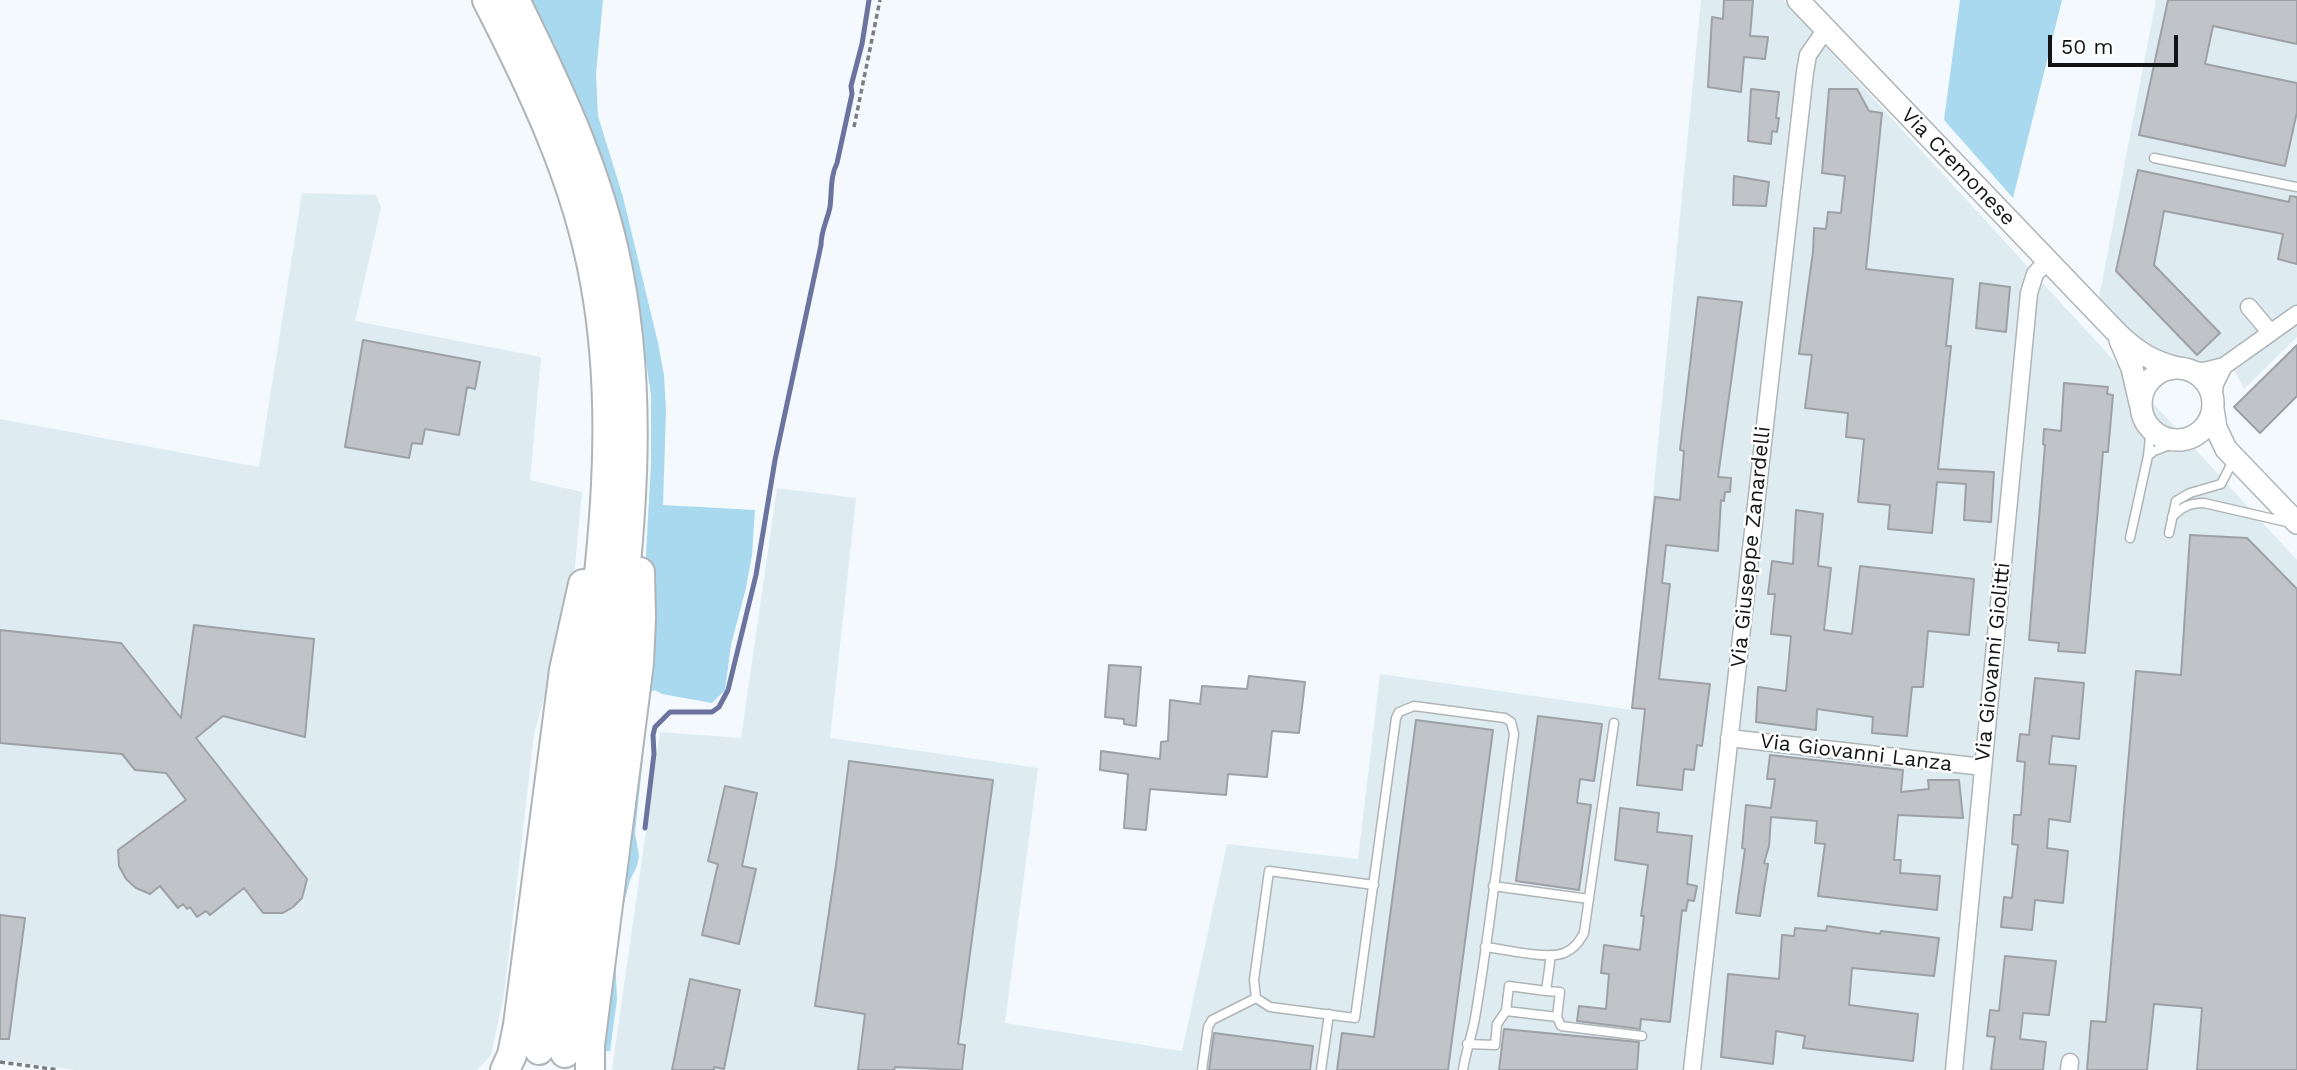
<!DOCTYPE html>
<style>
body{margin:0}
#map{position:relative;width:2297px;height:1070px;overflow:hidden;background:#f3f9fc;font-family:"Work Sans",sans-serif}
canvas{display:block}
.scale{position:absolute;left:2048px;top:35px;width:130px;height:32px;box-sizing:border-box;border:4px solid #121415;border-top:0;padding-left:9px;font-size:21px;line-height:24px;white-space:nowrap;color:#121415;-webkit-text-stroke:5px #fff;paint-order:stroke}
</style>
<div id="map">
<canvas width="2297" height="1070"></canvas>
<div class="scale">50 m</div>
</div>
<script>
const ctx = document.querySelector('canvas').getContext('2d');
ctx.lineJoin = 'round';
function fillPath(path, color) {
  ctx.fillStyle = color;
  ctx.fill(path, 'evenodd');
}
function trace(path, color, width, dash) {
  ctx.strokeStyle = color;
  ctx.lineWidth = width;
  ctx.lineCap = dash ? 'butt' : 'round';
  ctx.setLineDash(dash || []);
  ctx.stroke(path);
}
function label(font, color, halo, rows, align = 'center') {
  ctx.font = font + ' "Work Sans",sans-serif';
  ctx.lineWidth = 5;
  ctx.setLineDash([]);
  ctx.textBaseline = 'middle';
  ctx.strokeStyle = halo;
  ctx.fillStyle = color;
  for (const [text, x, y, turn = 0] of rows) {
    ctx.save();
    ctx.translate(x, y);
    ctx.rotate((+turn || 0) * Math.PI / 180);
    ctx.textAlign = isNaN(turn) ? turn : align;
    if (halo) ctx.strokeText(text, 0, 0);
    ctx.fillText(text, 0, 0);
    ctx.restore();
  }
}
fillPath(new Path2D(`
 M1701,0H1783L2297,560V1070H612L660,732L741,738L777,488L856,498L830,738L1038,768L1005,1023L1182,1051L1227,844L1358,859L1380,674L1632,710Z
 M2156,0H2297V337L2244,389L2234,370L2152,354L2099,298Z
 M302,193L376,195L381,208L355,321L541,357L530,480L582,492L572,597L534,734L504,995L491,1055L477,1070H75L0,1060V419L259,467Z`), '#deecf2');
fillPath(new Path2D(`
 M530,0H603L596,74L598,116L623,197L658,343L664,375L666,410L663,505L755,510L752,555L746,588L731,645L725,690L712,703L662,694L655,690L650,692L635,833L639,856L637,866L630,880L618,927L615,954L617,999L610,1051H602L649,626L646,553L651,464V395L639,316Z
 M1960,0H2062L2013,198L1944,120Z`), '#a9d9ef');
trace(new Path2D(`
 M645,828L654,754L653,735L655,727L670,712H712L719,707L728,690L756,575L775,460L821,245C821,231 827,221 830,207C832,192 830,177 837,163L852,94L851,86L862,44L869,0`), '#6a749e', 5);
const building = new Path2D(`
 M1724,0H1753L1750,36L1768,37L1765,59L1744,57L1741,92L1708,87L1712,17L1723,19Z
 M2168,0H2297V44L2213,26L2205,64L2297,83V112L2285,166L2139,135Z
 M1751,89L1779,92L1776,118H1779L1777,132L1772,131L1771,144L1748,141Z
 M1829,89H1857L1869,111L1882,113L1866,269L1953,279L1946,346H1951L1938,469L1994,472L1991,522L1964,520L1966,484L1937,482L1932,533L1888,529L1890,505L1858,502L1864,439L1846,437L1848,413L1805,408L1812,355L1799,354L1813,252L1814,228L1826,229L1828,212L1841,213L1845,176L1822,173Z
 M2138,170L2289,202L2290,196L2297,197V264L2278,259L2283,234L2164,211L2154,265L2220,333L2197,355L2116,271Z
 M1734,176L1769,182L1766,206L1733,205Z
 M1980,283L2010,287L2006,332L1976,328Z
 M1698,297L1742,302L1718,477L1731,478L1730,492H1725L1724,501L1721,500L1718,551L1666,545L1662,583L1670,584L1659,679L1710,684L1702,746L1697,745L1694,770L1684,769L1682,790L1637,785L1645,709L1632,708L1655,497L1680,500L1684,451L1680,450Z
 M363,340L480,362L475,389L467,387L459,435L425,429L422,444L412,443L409,458L345,447Z
 M2297,345V396L2260,433L2234,407Z
 M2064,383L2108,387L2107,394L2113,395L2108,452H2103L2085,653L2058,651L2059,643L2029,640L2045,445L2043,444L2044,429L2061,431Z
 M1796,510L1823,514L1818,566L1831,568L1824,630L1852,634L1860,566L1974,579L1969,635L1928,631L1923,687H1912L1907,736L1872,733L1873,717L1817,709L1816,730L1756,722L1758,687L1786,691L1791,636L1771,634L1775,594H1768L1772,561L1793,564Z
 M2190,535L2247,538L2297,589V1070H2197L2202,1008L2154,1004L2147,1070H2087L2091,1021L2106,1022L2136,671L2181,675Z
 M194,625L314,639L305,737L223,716L196,738L307,879L302,898L293,907L283,913H263L244,888L210,915L206,911L197,917L190,907L187,909L183,904L178,908L160,886L150,894L136,888L126,879L119,866L118,850L186,800L166,773L135,770L122,754L0,743V630L121,643L181,718Z
 M1109,665L1141,667L1136,726L1124,724V719L1105,717Z
 M1249,676L1305,682L1299,733L1272,731L1267,777L1228,774L1226,795L1150,789L1146,830L1124,828L1128,774L1100,770L1101,751L1160,759L1161,742L1168,741L1170,700L1200,704L1202,686L1247,689Z
 M2035,678L2084,683L2079,739L2052,736L2049,764L2076,766L2070,822L2049,819L2047,848L2068,851L2063,903L2035,900L2032,930L2001,927L2004,897L2012,898L2018,845L2012,844L2014,815H2021L2025,762L2017,761L2020,734L2029,735Z
 M1538,716L1602,724L1594,781L1580,779L1577,803L1591,805L1579,890L1516,881Z
 M1416,720L1493,730L1448,1070H1337L1342,1033L1374,1037Z
 M1770,755L1903,770L1901,792L1929,789L1928,780H1959L1963,818L1898,815L1894,860H1901L1900,873L1940,876L1937,910L1818,896L1825,844L1815,843L1817,821L1771,817L1769,846L1764,863L1768,864L1760,916L1736,913L1745,849L1742,848L1746,805L1771,808L1775,779H1767Z
 M849,761L993,780L958,1044L965,1045L962,1070L895,1067L894,1070H858L865,1014L815,1006L836,865Z
 M725,786L757,793L742,866L756,869L739,944L702,935L718,864L708,861Z
 M1620,808L1659,813L1657,832L1692,836L1687,884L1697,886L1694,901L1688,900L1686,911L1682,910L1670,1022L1641,1019L1640,1029L1577,1021L1579,1006L1606,1009L1609,974L1601,973L1604,945L1640,950L1644,916H1641L1648,865L1615,860Z
 M0,915L25,918L9,1039H0Z
 M1827,926L1880,934L1881,931L1939,938L1934,976L1852,968L1849,1005L1918,1014L1913,1061L1803,1048L1805,1036L1776,1031L1773,1064L1721,1057L1728,974L1779,979L1782,935L1794,936L1795,928L1826,931Z
 M2005,956L2056,961L2049,1015L2023,1013L2020,1039L2046,1042L2043,1070H1991L1995,1037L1987,1036L1990,1010L1999,1011Z
 M690,979L740,990L724,1069L714,1067V1070H672Z
 M1504,1029L1639,1042L1637,1070H1499Z
 M1214,1033L1313,1046L1310,1070H1209Z`);
fillPath(building, '#c0c4c8');
trace(building, '#9da0a4', 2);
const lane = new Path2D(`
 M2154,158L2297,187
 M2148,427L2150,437L2148,456L2154,451L2180,441
 M2172,517C2182,507 2189,503 2204,503L2291,523
 M2169,533L2176,501L2190,493L2221,484L2233,461
 M2130,538L2148,456
 M1374,885L1269,871L1254,980L1256,998L1270,1007L1355,1018L1396,718L1399,712L1414,706L1505,718L1511,722L1514,734C1501,828 1491,924 1475,1018C1472,1035 1466,1051 1463,1070
 M1493,886L1589,899
 M1485,947C1505,949 1546,960 1564,953C1574,949 1579,942 1584,933L1614,723
 M1551,955L1546,991L1509,986L1506,1011L1557,1017L1561,1026L1642,1036
 M1546,991L1560,992L1557,1017
 M1467,1044L1495,1045L1497,1024L1506,1011
 M1202,1070L1208,1027L1212,1020L1256,998
 M1321,1070L1329,1014`);
const street = new Path2D(`
 M2249,307L2270,332
 M2190,370L2204,371L2224,366L2297,314
 M2213,397L2215,384L2224,366
 M1729,738L1983,767
 M1692,1070L1805,72L1808,55L1826,29
 M1954,1070L2029,293L2035,274L2048,260
 M2069,1070L2070,1062`);
const secondary = new Path2D(`
 M1798,0L2119,335C2137,352 2153,362 2178,368
 M2120,340L2132,368L2140,403
 M2141 404a36 36 0 1 1 72 0a36 36 0 1 1-72 0Z
 M2213,409L2216,428L2226,449L2297,523`);
const highway = new Path2D(`
 M487,0C533,90 577,181 595,282C621,423 601,566 583,706C568,821 554,935 539,1050
 M515,0C555,81 594,162 614,251C647,396 630,542 612,688C597,810 579,931 565,1053
 M505,1070L512,1055L518,1025L564,670L583,584
 M590,1070V1045L639,663L641,618L640,572`);
trace(lane, '#aeb4b7', 11);
trace(street, '#aeb4b7', 19);
trace(secondary, '#aeb4b7', 24);
trace(highway, '#aeb4b7', 32);
trace(new Path2D(`
 M854,127L880,0
 M0,1062L59,1070`), '#7b7e80', 3.5, [5, 3.5]);
trace(lane, '#fff', 8);
trace(street, '#fff', 16);
trace(secondary, '#fff', 21);
trace(highway, '#fff', 28);
label('21px', '#121415', '#fff', [
 ["Via Cremonese",1958,167,46],
 ["Via Giuseppe Zanardelli",1751,547,-84],
 ["Via Giovanni Giolitti",1993,662,-84],
 ["Via Giovanni Lanza",1856,753,7]
]);
</script>
